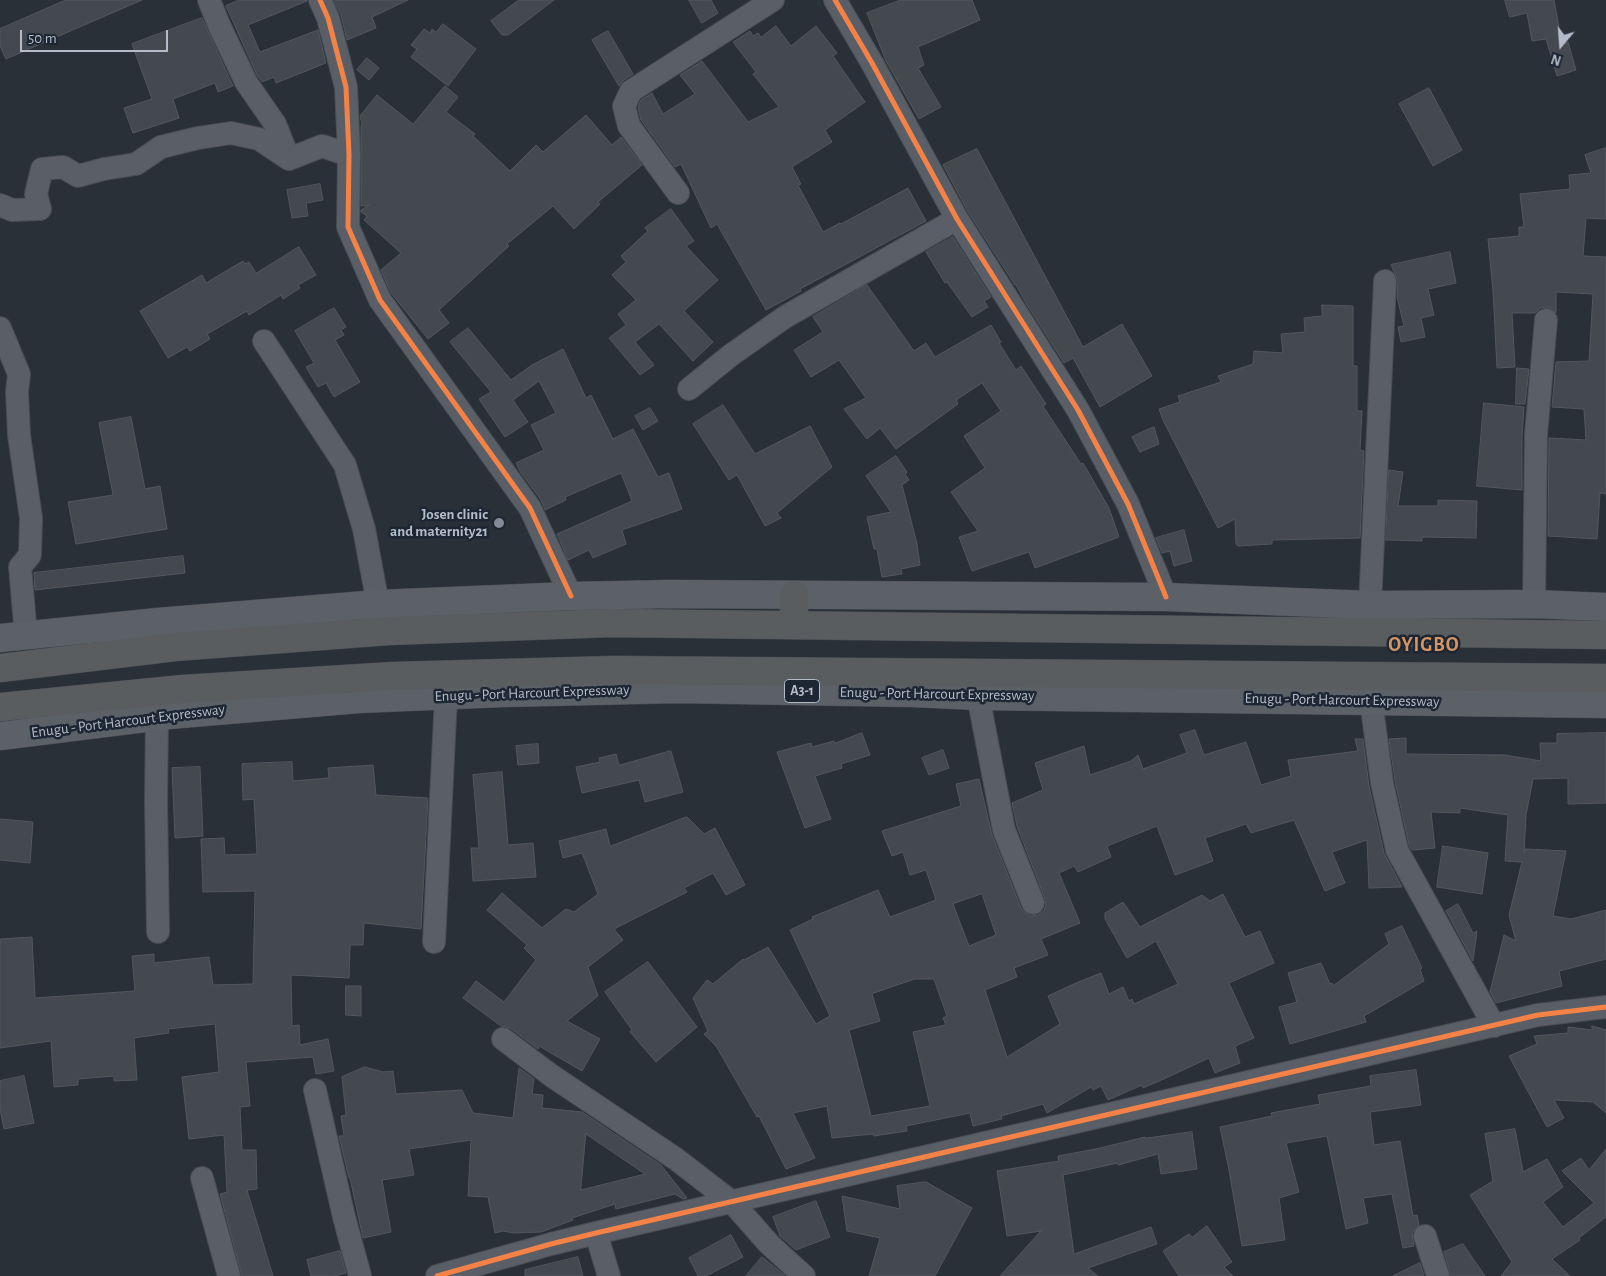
<!DOCTYPE html>
<style>
body{margin:0}
#map{position:relative;width:1606px;height:1276px;overflow:hidden;background:#2a3038;font-family:"Alegreya Sans",sans-serif}
canvas{display:block}
.north{position:absolute;left:1536px;top:20px;width:50px;height:50px;-webkit-text-stroke:4px #1d2633;paint-order:stroke;rotate:198deg;font-size:14px;font-weight:700;line-height:20px;text-align:center;color:#b4bcc9}
.north::after{content:'';display:block;margin:auto;width:18px;height:22px;background:#b4bcc9;clip-path:polygon(50% 0,100% 100%,50% 72%,0 100%)}
.scale{position:absolute;left:20px;top:30px;width:148px;height:22px;box-sizing:border-box;border:2px solid #b4bcc9;border-top:0;padding-left:6px;font-size:15px;line-height:18px;white-space:nowrap;color:#b4bcc9;-webkit-text-stroke:4px #1d2633;paint-order:stroke}
</style>
<div id="map">
<canvas width="1606" height="1276"></canvas>
<div class="north">N</div>
<div class="scale">50 m</div>
</div>
<script>
const ctx = document.querySelector('canvas').getContext('2d');
ctx.lineJoin = 'round';
function fillPath(path, color) {
  ctx.fillStyle = color;
  ctx.fill(path, 'evenodd');
}
function trace(path, color, width, dash) {
  ctx.strokeStyle = color;
  ctx.lineWidth = width;
  ctx.lineCap = dash ? 'butt' : 'round';
  ctx.setLineDash(dash || []);
  ctx.stroke(path);
}
function label(font, color, halo, rows, align = 'center') {
  ctx.font = font + ' "Alegreya Sans",sans-serif';
  ctx.lineWidth = 5;
  ctx.setLineDash([]);
  ctx.textBaseline = 'middle';
  ctx.strokeStyle = halo;
  ctx.fillStyle = color;
  for (const [text, x, y, turn = 0] of rows) {
    ctx.save();
    ctx.translate(x, y);
    ctx.rotate((+turn || 0) * Math.PI / 180);
    ctx.textAlign = isNaN(turn) ? turn : align;
    if (halo) ctx.strokeText(text, 0, 0);
    ctx.fillText(text, 0, 0);
    ctx.restore();
  }
}
const building = new Path2D(`
 M66,0H142L6,59L0,46V29Z
 M239,0H307V1L248,25L260,52L318,30L326,63L276,83L274,77L262,82L257,75L226,6Z
 M334,0H408L372,17L376,28L347,40L341,15Z
 M519,0H554L508,35H502L491,21Z
 M689,0H711L718,13L702,23Z
 M901,0H972L980,20L918,47L924,65L918,68L941,107L919,119L886,61L867,13Z
 M1505,0H1554L1562,44L1568,42L1576,70L1557,76L1546,39L1532,41L1527,13L1510,17Z
 M202,18L233,86L218,92L215,83L173,99L179,118L133,133L124,108L152,99L132,44Z
 M443,24L476,49L448,86L411,57L417,49L411,45L424,29L430,33L432,29L436,32Z
 M776,26L791,46L816,26L837,53L833,56L865,102L825,130L832,142L792,167L801,184L798,185L823,232L840,223L841,224L908,188L926,221L800,289L801,291L766,310L717,224L711,228L681,164L675,167L641,120L638,107L641,100L652,93L663,114L695,94L680,75L702,61L748,122L779,107L753,74L756,72L733,42L750,31L753,36L758,33L761,37Z
 M608,31L633,74L624,80L619,86L592,40Z
 M367,58L379,68L369,80L357,70Z
 M445,86L458,97L446,112L475,134L473,136L510,171L536,145L543,152L586,115L612,145L621,137L642,165L598,202L600,204L574,229L553,206L507,244L509,246L439,310L449,323L428,339L391,293L381,270L401,253L364,220L367,216L361,212V210L369,205L361,206V126L362,124L360,116L377,95L413,124Z
 M1429,88L1462,150L1433,166L1399,104Z
 M1606,148V219L1586,218L1583,256L1606,257V494L1600,493L1597,539L1548,536L1549,438L1586,440L1584,409L1552,407L1556,362L1589,361L1593,294L1556,292V313L1553,309L1547,307L1540,308L1535,313H1512L1515,367L1497,368L1493,291L1488,239L1519,236V227H1524L1520,194L1570,189L1569,175L1591,173L1585,155Z
 M977,149L1083,347L1122,324L1152,376L1100,407L1073,358L1064,363L1027,305L1016,285H1015L968,212L943,165Z
 M320,184L323,200L306,203L308,216L292,218L287,190Z
 M671,209L694,241L686,246L718,280L684,311L713,342L693,361L659,324L635,342L654,365L640,375L609,338L626,325L618,314L636,300L612,275L626,262L621,256L648,231L645,228Z
 M953,237L991,297L984,301L988,307L972,317L947,282L945,283L926,252Z
 M299,247L316,275L298,285L300,288L283,299L281,295L249,315L247,311L207,334L210,339L190,351L187,347L168,358L140,311L202,275L206,283L243,261L245,264L249,262L256,273Z
 M1450,252L1456,283L1428,289L1434,315L1421,318L1425,337L1401,342L1398,327L1404,326L1397,297L1398,281L1391,265Z
 M867,285L914,351L926,343L935,357L991,325L1001,342L999,343L1016,370L1021,366L1046,404L1043,406L1081,464L1083,463L1109,508L1119,537L1035,568L1029,552L972,571L959,537L978,531L951,492L985,468L964,436L1001,411L982,383L956,400L958,404L896,449L880,428L867,439L844,409L866,398L839,360L811,377L794,350L823,332L813,317Z
 M1322,305L1353,306V366H1357V411H1362L1360,450L1364,451L1360,538L1272,540V544L1238,546L1236,544L1235,519L1218,528L1163,420L1159,409L1180,402L1178,396L1221,382L1218,376L1253,364L1254,351L1283,353L1281,334L1305,332L1304,318L1322,316Z
 M334,308L346,327L341,330L344,335L335,340L360,382L334,397L326,383L318,387L306,367L314,363L295,331Z
 M468,328L511,380L532,365L563,349L586,398L591,395L613,439L633,429L658,477L669,473L682,509L622,530L626,544L593,558L589,550L568,560L557,534L632,501L621,473L565,497L566,500L545,510L541,500L521,473L516,463L544,450L531,425L556,413L539,381L513,400L528,422L505,437L479,399L491,392L450,342Z
 M1517,368L1529,369L1525,404H1516Z
 M1484,403L1524,407L1522,437V490L1477,486Z
 M723,405L755,454L810,426L832,467L777,513L781,518L765,526L737,475L729,480L693,424Z
 M650,408L658,421L643,430L635,416Z
 M131,417L145,489L160,486L167,529L76,544L68,502L113,495L99,423Z
 M1154,427L1159,444L1140,452L1132,437Z
 M896,456L907,472L905,474L909,480L902,485L917,544L920,565L901,569L902,574L882,577L877,549H874L867,517L891,512L866,476Z
 M1389,470L1403,472L1398,506H1438V500L1477,501L1476,538L1422,537V541L1386,540Z
 M1184,530L1192,561L1174,566L1170,551L1162,553L1156,538Z
 M183,556L185,573L35,590L34,573Z
 M1195,730L1204,755L1246,742L1261,785L1291,776L1288,760L1358,751L1355,739H1363L1369,786L1384,853L1402,887L1369,888L1367,840L1332,852L1345,883L1325,891L1294,820L1251,833L1246,824L1205,838L1213,861L1175,875L1157,826L1107,846L1111,857L1078,872L1074,866L1059,873L1080,923L1041,939L1048,955L1014,968L1017,977L985,990L1007,1057L1060,1024L1048,996L1076,983L1101,973L1109,994L1123,987L1129,1001L1132,999L1134,1004L1178,984L1156,941L1127,958L1105,919V913L1123,902L1140,927L1202,895L1210,901L1223,894L1245,937L1260,931L1274,963L1229,983L1254,1038L1235,1046L1240,1063L1215,1073L1209,1058L1166,1078L1143,1088L1142,1085L1108,1100L1101,1086L1093,1090L1091,1087L1047,1113L1043,1104L1001,1116L1002,1119L973,1126L970,1113L906,1126L907,1131L874,1136L873,1134L832,1138L827,1106L793,1113L815,1158L786,1169L759,1116L757,1117L716,1046L704,1034L708,1031L693,998L707,980L713,984L743,959L744,960L768,947L816,1024L830,1016L790,930L813,919L812,917L878,890L890,917L936,900L926,870L910,875L903,852L892,856L882,831L961,806L956,784L979,779L992,835L1021,908L1025,913L1031,916L1038,915L1044,911L1046,905L1045,899L1017,826L1012,803L1043,790L1035,763L1084,746L1090,775L1131,761L1138,755L1143,769L1187,753L1180,735ZM982,894L996,935L969,946L953,904ZM915,979H934L947,1016L943,1018L946,1025L913,1032L930,1106L871,1116L849,1030L880,1021L872,994Z
 M862,733L870,755L841,764L842,768L815,776L831,819L805,828L777,752L811,743L812,747L834,741L835,743Z
 M1606,733V803L1568,804V778L1533,779L1526,815L1524,853L1525,849L1566,851L1553,916L1571,919L1606,910V959L1559,971L1562,986L1496,1003L1490,992L1504,935L1516,941L1509,915L1522,862L1505,861L1508,815L1460,808V813L1431,812L1435,848L1412,850L1409,845L1395,781L1389,739L1406,738V754L1505,755L1541,761L1540,743H1557V734Z
 M538,744L539,763L518,765L516,746Z
 M943,750L949,768L929,775L922,758Z
 M671,751L683,792L645,802L639,780L582,793L576,767L600,762L599,758L616,754L619,765Z
 M292,762L293,781L329,778L328,768L373,765L376,795L428,798L421,929L364,923L363,945H350L349,978L291,975L292,1026L299,1025L300,1045L328,1039L334,1071L316,1074L313,1057L246,1062L250,1106L240,1107L242,1150H256L257,1189L247,1190L273,1276H242L220,1194L227,1192L224,1135L189,1139L182,1077L219,1072L215,1024L168,1029L169,1033L134,1038L137,1080L114,1081V1076L78,1079V1085L54,1087L51,1041L0,1048V939L32,937L35,998L135,991L132,956L154,954V963L209,957L213,985L253,984L255,891L203,892L201,839L224,838L225,855L257,854L254,799L243,800L242,764Z
 M200,767L203,836L175,838L172,768Z
 M502,772L508,845L533,843L536,877L473,881L471,848H479L473,775Z
 M687,817L704,834L715,828L745,885L726,895L713,873L684,888L687,892L614,929L623,940L588,967L598,996L567,1021L600,1039L582,1071L539,1046L538,1049L510,1028L501,1026L463,998L476,981L504,1002L536,960L524,948L527,945L487,910L502,893L542,928L566,909L574,912L598,894L582,853L563,858L559,841L606,829L610,846Z
 M0,819L33,822L30,863L0,860Z
 M1443,846L1488,853L1482,894L1437,887Z
 M1458,904L1473,933L1477,931L1473,961L1446,911Z
 M1402,926L1422,968L1420,969L1424,981L1364,1016L1366,1022L1290,1044L1279,1007L1297,1002L1288,973L1321,963L1330,984L1332,983L1333,986L1389,944L1385,934Z
 M648,962L697,1027L656,1062L630,1032L632,1030L605,992Z
 M346,986H361V1016L346,1015Z
 M1592,1026L1606,1030V1113L1593,1102L1554,1100L1564,1118L1547,1127L1509,1056L1537,1044L1534,1036L1568,1033V1027L1592,1030Z
 M365,1067L383,1072L393,1071L396,1094L462,1090L473,1113L513,1118L519,1068L534,1079L532,1094L543,1095L542,1108L582,1112L661,1165L687,1198L683,1199L675,1194L616,1209L615,1204L572,1218L573,1220L541,1232L513,1233L503,1231L495,1233L488,1197L468,1196L471,1140L409,1149L414,1175L382,1180L391,1232L363,1238L350,1178H349L339,1136H344L341,1116L346,1115L342,1077ZM586,1134L645,1174L581,1190Z
 M1416,1070L1421,1105L1370,1112L1374,1145L1400,1141L1413,1216L1417,1215L1419,1225L1412,1233L1414,1246L1403,1248L1392,1194L1363,1198L1368,1223L1346,1229L1327,1136L1286,1143L1299,1192L1279,1198L1285,1240L1242,1246L1229,1170L1220,1127L1272,1116L1271,1113L1320,1104L1318,1095L1371,1086L1370,1076Z
 M24,1076L34,1123L4,1129L0,1109V1081Z
 M1515,1129L1523,1172L1547,1159L1563,1187L1543,1202L1563,1227L1594,1203L1562,1171L1581,1158L1589,1170L1606,1149V1217L1579,1238L1580,1240L1552,1259L1570,1276H1501L1512,1262L1470,1195L1493,1181L1485,1134Z
 M1192,1132L1197,1169L1161,1174L1158,1154L1118,1165V1163L1063,1175L1074,1254L1151,1227L1157,1244L1088,1268L1098,1276H1000L1041,1231L1007,1236L997,1171L1059,1161L1058,1156L1096,1149L1145,1137V1138Z
 M926,1182L972,1208L935,1276H869L880,1238L847,1231L842,1196L900,1209L897,1186Z
 M816,1201L830,1237L796,1250L780,1236L773,1217Z
 M1207,1226L1232,1262L1224,1267L1233,1276H1179L1163,1251L1189,1234L1192,1237Z
 M731,1235L743,1257L706,1276H698L689,1258Z
 M1463,1244L1485,1276H1451L1444,1252Z
 M340,1251L346,1273L334,1276H311L307,1260Z
 M578,1257L583,1276H525V1270Z
 M762,1257L777,1269L785,1276H746Z
 M1420,1263L1424,1276H1393Z`);
fillPath(building, '#444950');
trace(building, '#52575f', 1);
const minor = new Path2D(`
 M209,0L219,25L246,82L275,124L289,159
 M320,0L328,18L346,87L349,155L348,227L380,300L530,508L571,596
 M835,0L872,63L957,219L1078,410L1128,504L1166,597
 M678,193L629,126L624,106L631,91L773,0
 M0,205L12,210L40,209L36,194L42,169L63,167L78,176L104,169L136,164L161,147L198,138L231,133L259,139L289,159L322,146L349,155
 M0,328L19,374L17,392L19,435L31,518L30,555L20,567L26,635
 M264,341L345,465L364,529L378,604
 M689,389L731,355L785,317L957,219
 M1534,604L1536,435L1546,320
 M1370,605L1385,281
 M978,696L1004,830L1033,903
 M1371,700L1382,783L1397,850L1494,1026
 M157,716L156,801L158,932
 M434,942L446,696
 M503,1039L552,1076L676,1159L733,1203L769,1244L804,1276
 M315,1090L344,1217L360,1276
 M202,1178L229,1276
 M596,1233L609,1276
 M1425,1236L1438,1276
 M437,1276L551,1244L596,1233L1538,1015L1606,1007`);
const major = new Path2D(`
 M0,638L158,622L378,604L571,596L670,594L1166,597L1370,605L1534,604L1606,607
 M0,736L169,715L359,699L503,693L679,689L912,693L978,696L1606,704`);
const highway = new Path2D(`
 M794,595V625
 M0,668L175,647L389,631L612,623L1606,635
 M0,707L183,689L393,676L613,670L1606,678`);
trace(minor, '#484c53', 24);
trace(major, '#484c55', 29);
trace(highway, '#474c53', 29);
trace(minor, '#5a5e66', 22);
trace(major, '#5c6168', 28);
trace(highway, '#5a5d60', 28);
trace(new Path2D(`
 M320,0L328,18L346,87L349,155L348,227L380,300L530,508L571,596
 M835,0L872,63L957,219L1078,410L1128,504L1166,597
 M437,1276L551,1244L596,1233L1538,1015L1606,1007`), '#f48246', 5);
for (const [x, y, r, color] of [
 [499,523,6,"#848b96"]
]) {
  const dot = new Path2D();
  dot.arc(x, y, r, 0, 2 * Math.PI);
  ctx.fillStyle = color;
  ctx.fill(dot);
  trace(dot, '#1d2633', 2);
}
for (const [x, y, w] of [
 [802,691,35]
]) {
  const box = new Path2D();
  box.roundRect(x - w / 2, y - 11.5, w, 23, 4);
  ctx.fillStyle = '#1d2633';
  ctx.fill(box);
  trace(box, '#b4bcc9', 1);
}
label('bold 14px', '#b4bcc9', null, [
 ["A3-1",802,691]
]);
label('bold 15px', '#b4bcc9', '#1d2633', [
 ["Josen clinic",488,514],
 ["and maternity21",488,531]
], 'right');
label('15px', '#b4bcc9', '#1d2633', [
 ["Enugu - Port Harcourt Expressway",532,693,-2],
 ["Enugu - Port Harcourt Expressway",937,694,1],
 ["Enugu - Port Harcourt Expressway",1342,700,1],
 ["Enugu - Port Harcourt Expressway",128,721,-7]
]);
ctx.letterSpacing = '1px';
label('bold 20px', '#d59563', '#1d2633', [
 ["OYIGBO",1424,645]
]);
ctx.letterSpacing = '0px';
</script>
